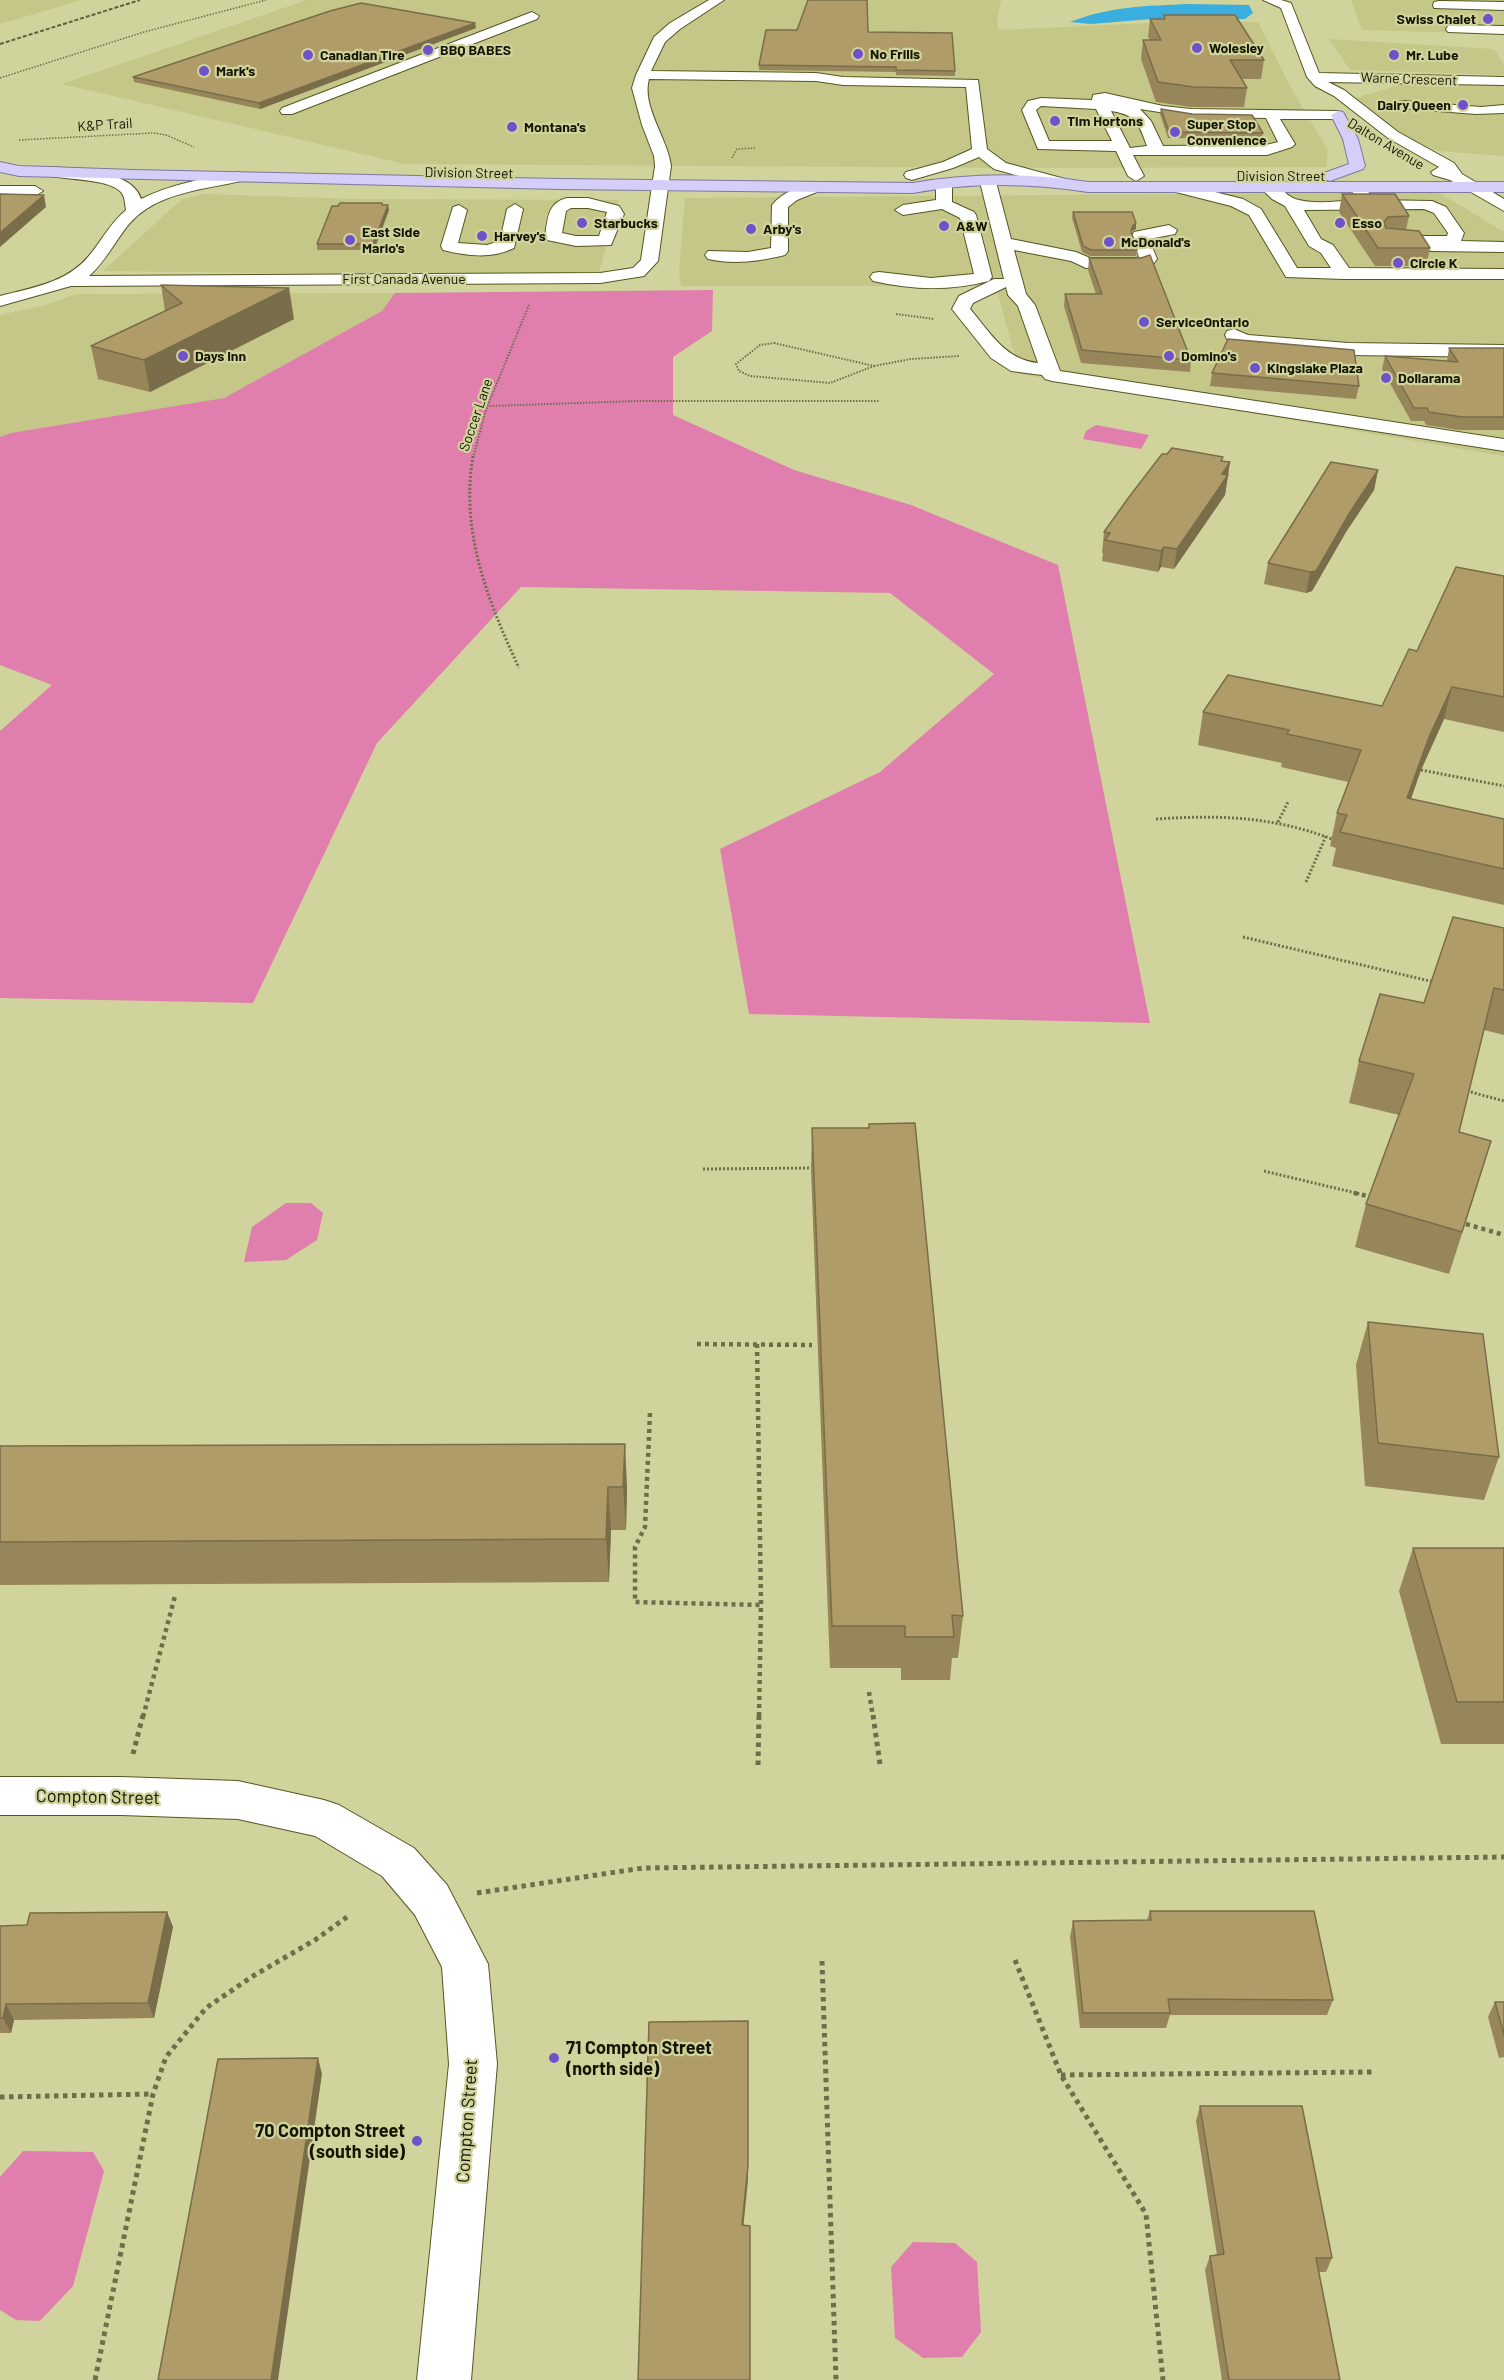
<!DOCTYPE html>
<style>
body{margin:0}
canvas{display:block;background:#d0d39b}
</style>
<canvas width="1504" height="2380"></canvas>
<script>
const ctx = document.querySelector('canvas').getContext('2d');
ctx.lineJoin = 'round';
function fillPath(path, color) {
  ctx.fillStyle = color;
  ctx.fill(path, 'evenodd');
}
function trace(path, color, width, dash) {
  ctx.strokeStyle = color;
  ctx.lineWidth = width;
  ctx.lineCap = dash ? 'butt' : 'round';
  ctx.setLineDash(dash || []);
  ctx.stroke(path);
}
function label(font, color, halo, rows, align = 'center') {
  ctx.font = font + ' Barlow,sans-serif';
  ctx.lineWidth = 4.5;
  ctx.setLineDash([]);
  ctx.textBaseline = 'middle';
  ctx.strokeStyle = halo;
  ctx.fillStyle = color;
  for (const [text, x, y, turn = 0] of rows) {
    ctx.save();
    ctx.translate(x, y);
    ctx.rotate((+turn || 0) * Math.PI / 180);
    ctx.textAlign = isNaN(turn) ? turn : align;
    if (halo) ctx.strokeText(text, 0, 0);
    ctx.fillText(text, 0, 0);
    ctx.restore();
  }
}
fillPath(new Path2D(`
 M0,0H82L0,24Z
 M307,0H1001L997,22L999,30L1149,23L1258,22L1291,88L1328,150L1326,167L1022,168L405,164L62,84Z
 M1351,0H1504V34L1362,30Z
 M1329,39L1494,49L1504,65V75L1350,70Z
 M1406,83L1504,86V156L1438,151L1401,137L1349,100Z
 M1438,192L1504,232V456L1020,374L995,284L952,282L893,286H681L679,271L685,198Z
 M204,194L352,199L619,200L598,277L103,271L182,199Z
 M395,293L382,311L224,398L11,433L0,437V315L46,305L76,294Z`), '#c4c787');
fillPath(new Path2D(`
 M713,290L712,331L673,357V415L794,470L911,505L1058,565L1150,1023L749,1014L720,849L880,772L994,674L890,593L521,587L377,743L253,1003L0,998V731L52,685L0,665V437L11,433L224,398L382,311L395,293Z
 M1096,425L1149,435L1141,449L1083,439L1086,431Z
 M286,1203H311L323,1213L317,1240L286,1260L244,1262L252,1227Z
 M23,2151L93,2152L104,2171L73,2286L40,2321L16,2320L0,2310V2177Z
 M913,2242L955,2243L977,2262L981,2332L962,2357L923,2358L895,2338L891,2267Z`), '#e07fae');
fillPath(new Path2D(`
 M1189,4L1249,5L1253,13L1245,19H1151L1091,24L1070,22C1111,6 1146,6 1189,4Z`), '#39aedf');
const minor = new Path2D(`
 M709,0H724L680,29L665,42L651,71L816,73L843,77L978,80L987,149L1006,163L1065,179L1067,182L1059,187L994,169L979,157L953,168L912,180L906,178L904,175L906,172L943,162L972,149L966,87L843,85L816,81L649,79C641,106 668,139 671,166L658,261L644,276L600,283L71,286L0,306V296C31,288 66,283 88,257C101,242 110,223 126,210C125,205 125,199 123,195C115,178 63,180 46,175L44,172L46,169L52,167C77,170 133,170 141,199C171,184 205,178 239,172L247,177L245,180C205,190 158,191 129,224C115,241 106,261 89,276L600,273L633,268L641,260L655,166L654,156L642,125L632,88L636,75L654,37L670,23Z
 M1263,0H1281L1291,3L1319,73L1504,77V85L1328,82L1344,90L1398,132L1454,163L1462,174L1504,199V211L1450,180L1433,175L1431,172L1439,167L1388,138L1334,96L1315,86L1307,77L1281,8Z
 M1439,1L1504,2V10L1434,8L1433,5L1434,2Z
 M532,12L539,16L537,19L292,114H282L280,111L282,108Z
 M1453,25L1504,26V34L1448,32L1446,29L1448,26Z
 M1105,93L1163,106L1191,109L1338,111L1345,115L1338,119H1280L1295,144L1292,147L1267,155H1133L1144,176L1136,181L1128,176L1116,151L1038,149L1022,110L1028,101L1041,98L1092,100L1093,95ZM1041,106L1096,109L1112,141H1049L1036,110ZM1140,109L1191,117L1266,118L1278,142L1266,145L1163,146L1151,121ZM1111,111C1137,115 1139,124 1147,146L1130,148Z
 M1404,101L1481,107L1504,105V113L1476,114L1399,108L1397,105L1399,102Z
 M988,177L996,182L1011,239L1076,252L1090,258H1137L1139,257L1132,236L1134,232L1169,225L1177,230L1175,234L1149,239L1157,259L1154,263L1140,268H1086L1071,261L1014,250L1026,294L1035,305L1060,371L1504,439V451L1052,381L1045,379L1042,375L1011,371L991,358L952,309L959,296L994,279H1004L980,182ZM1006,287L1008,295L1018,306L1038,363C1005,360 990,332 970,309L973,303Z
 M944,179L952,184V202L974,212L976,215L992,277L989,281C950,291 912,290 873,281L870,277L873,273L879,272L931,278L974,274L960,218L942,209L903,215L895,210L903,205L936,200V184Z
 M816,182L824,187L822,190L797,200L788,207V251L785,255C760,261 734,265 708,259L705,255L708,251L748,252L771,248L772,205C782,192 801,186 816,182Z
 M1174,182L1243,199L1261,209L1297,268H1331L1321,253L1309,246L1285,206L1272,199L1260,187L1262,184C1276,180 1283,194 1295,199C1314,205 1338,201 1357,200L1352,191L1360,186L1366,188L1373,200L1432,201L1446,207L1464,233L1461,241L1504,242V252L1431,251L1423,247L1385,245L1383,241L1385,237L1391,236H1447L1448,233L1434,213L1424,209L1304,210L1321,239L1333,245L1349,268L1504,269V279H1344L1286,277L1249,215L1231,206L1168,190L1166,187Z
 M0,186H35L43,191L35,196H0Z
 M567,198H588L619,206L624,214L611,245L576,246L547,240L545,236C548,219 547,203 567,198ZM571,208H588L607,212L599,236H576L562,233L566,211Z
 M515,204L523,209L514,248C491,259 467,256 443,250L441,246L453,207L459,205L467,210L458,243L487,245L500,241L507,209Z
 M1234,329L1248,335L1348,343L1504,345V357L1348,355L1244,346L1227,339L1225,335L1227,331Z
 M0,1777H121L238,1781L324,1800L339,1805L414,1848L447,1885L488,1964L497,2064L471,2380H417L449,2064L442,1967L415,1915L382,1876L315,1836L238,1819L121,1815H0Z`);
const major = new Path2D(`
 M1338,111L1343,112L1358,139L1365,166L1363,169L1330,181L1324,179L1322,176L1324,173L1349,164L1343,139L1331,115Z
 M0,162L19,166L133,170L559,179L913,183C971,173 1030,173 1088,182H1504V192H1088C1030,183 971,182 913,193L559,189L19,176L0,172Z`);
trace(minor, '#555621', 2);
trace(major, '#7f789f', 2);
trace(new Path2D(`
 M0,78L144,32L266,0
 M19,140L153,133L166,135L194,147
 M732,158L737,149L756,148`), '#6e6f4a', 1.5, [1.5, 1.5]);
trace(new Path2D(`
 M896,314L934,319
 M774,343L874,366L830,383L750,376L739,371L736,364L760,345Z
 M874,366L911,359L959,356
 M490,406L638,401H879
 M473,458L486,410L529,305`), '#6e6f4a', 2, [1.5, 1.5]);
trace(new Path2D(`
 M473,456C460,532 488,601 519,668
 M1421,770L1504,786
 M1156,819C1220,815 1271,816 1332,839
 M1278,822L1288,802
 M1306,882L1326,836
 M1243,937L1434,982
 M1467,1091L1504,1101
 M703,1169L816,1168
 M1264,1171L1360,1194`), '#6e6f4a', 3, [2, 2]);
trace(new Path2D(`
 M1354,1193L1372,1197
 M1466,1224L1504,1235
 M697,1344L812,1345
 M757,1344L761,1605L759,1717
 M650,1413L645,1527L635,1547V1602L761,1605
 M869,1692L873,1717
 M143,1717L175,1596`), '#6e6f4a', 4.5, [4, 4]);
trace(new Path2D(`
 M873,1715L880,1764
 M133,1754L143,1715
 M758,1765L759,1715
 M477,1893L643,1868L1504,1857
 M1015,1960L1061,2075L1146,2214L1163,2380
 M822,1961L836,2380
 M1061,2075L1372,2072
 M0,2097L153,2094
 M95,2380L153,2094L166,2057L206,2008L253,1976L315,1940L347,1917`), '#6e6f4a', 5, [4.5, 4.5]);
fillPath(minor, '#fff');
fillPath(major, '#d4cef8');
trace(new Path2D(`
 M0,44L140,0`), '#5f603e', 2, [4, 2]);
fillPath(new Path2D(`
 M1164,15L1264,60L1261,79H1241L1247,88L1244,107H1191L1156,102L1141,59L1143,40H1150L1148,37L1150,19H1164Z
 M476,28L260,109L134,82L133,77Z
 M868,32L955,71V76L896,75V72L759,70V65Z
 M1161,109L1263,133L1262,139L1168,138L1160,114Z
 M1342,194L1409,216L1406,230L1430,248L1426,266H1375L1339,212Z
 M382,203V205L389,210L374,250H317V244Z
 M1073,212L1136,223V229L1132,231L1131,233L1137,250L1136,256H1090L1082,252L1072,218Z
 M1089,258L1191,360L1190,372L1081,363L1064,306L1065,294H1096L1088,270Z
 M161,285L294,319L150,392L98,379L91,346L165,311Z
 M1449,348H1504V430H1459L1426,425L1424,421H1411L1382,369L1385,356L1447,361Z
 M1212,373L1359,386L1356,399L1210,386Z
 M1223,461L1230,462L1225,495L1174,569L1161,567L1158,572L1102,561L1103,553H1102L1104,532Z
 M1378,470L1374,490L1346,532L1312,591L1306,593L1264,584L1268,563Z
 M1504,576V732L1444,719L1421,770L1411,799L1504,819V905L1332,866L1336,848L1330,846L1337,813L1348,782L1281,767L1282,763L1198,745L1203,712L1382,706L1417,651Z
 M1504,928V1035L1484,1030L1459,1132L1491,1141L1449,1274L1355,1247L1366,1204L1399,1115L1349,1103L1359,1061L1424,1003Z
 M812,1128L963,1616L958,1658H952L950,1680H901V1668H830L811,1170Z
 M1368,1322L1499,1457L1484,1500L1365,1486L1356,1365Z
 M0,1446L627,1486L626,1530H611L609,1582L0,1585Z
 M1413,1548H1504V1744H1441L1399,1591Z
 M1150,1911L1333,2000L1327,2015H1170L1166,2028H1080L1070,1937L1073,1921L1147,1920Z
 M167,1912L173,1927L154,2018L14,2020L11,2033H0V1926L27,1925Z
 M1495,2002H1504V2057L1499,2058L1488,2017Z
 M1200,2106L1332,2258L1326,2272H1319L1340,2380H1222L1205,2270L1210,2256L1217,2255L1196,2121Z`), '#968659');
fillPath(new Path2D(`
 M475,23L476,28L260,109L259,103Z
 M44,195L46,207L0,247V233Z
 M388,205L389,210L374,250L373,244Z
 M1136,223V229L1132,231L1130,237L1133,225Z
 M289,288L294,319L150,392L144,360Z
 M1230,462L1225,495L1174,569L1177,549L1222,474Z
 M1378,470L1374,490L1346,532L1312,591L1306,593L1310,572Z
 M1164,547L1161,567L1158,572L1161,551Z
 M1452,687L1444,719L1421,770L1399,832L1407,798L1429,737Z
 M1491,1141L1478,1183L1449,1274L1462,1232Z
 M625,1444L627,1486L626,1530L623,1487Z
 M608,1487L611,1530L609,1582L606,1539Z
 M167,1912L173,1927L154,2018L148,2003Z
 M6,2004L14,2020L11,2033L3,2018Z
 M748,2021V2180L742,2240V2225Z
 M318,2058L322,2074L278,2380H271Z`), '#7a6d49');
const building = new Path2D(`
 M808,0H867L868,32L952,33L955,71L896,70V67L759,65L766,30H797Z
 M361,3L475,23L259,103L133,77L330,11Z
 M1164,15H1235L1264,60H1230L1247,88L1194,87L1158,82L1143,40H1161L1150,19H1165Z
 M1161,109L1192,114L1252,115L1263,133L1169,132Z
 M0,194L44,195L0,233Z
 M1342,194H1395L1409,216L1388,217L1384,222L1386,228L1419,231L1430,248H1378Z
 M340,203H382V205H388L373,244H317L332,206H338Z
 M1073,212H1132L1136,223L1133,225L1131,231L1137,250H1091L1083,246Z
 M1150,255L1191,360L1082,350L1065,294H1102L1089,258H1141Z
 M161,285L289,288L144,360L91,346L182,303Z
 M1228,339L1354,350L1359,386L1212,373Z
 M1449,348H1504V417H1462L1429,412L1427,408H1414L1385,356L1458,362Z
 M1172,448L1223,457L1221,461L1230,462L1222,474L1228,475L1177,549L1164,547L1161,551L1105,540L1110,533L1104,532L1129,497L1162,454H1167Z
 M1331,462L1378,470L1350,512L1316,571L1310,572L1268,563Z
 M1456,567L1504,576V697L1452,687L1429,737L1407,798L1504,819V869L1340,832L1347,815L1337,813L1361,750L1287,734L1289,730L1203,712L1228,675L1382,706L1409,649L1417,651Z
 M1453,917L1504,928V990L1494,988L1459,1132L1491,1141L1462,1232L1366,1204L1414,1074L1359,1061L1380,994L1424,1003Z
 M915,1123L963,1616L952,1615L954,1637H905V1626H832L812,1128H869V1124Z
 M1368,1322L1483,1334L1499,1457L1378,1443Z
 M625,1444L623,1487H608L606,1539L0,1542V1446Z
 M1413,1548H1504V1702H1457Z
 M1150,1911H1314L1333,2000L1168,1999L1170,2013H1083L1073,1921L1151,1920Z
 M167,1912L148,2003L6,2004L3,2018H0V1926L27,1925L30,1913Z
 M1495,2002H1504V2035Z
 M748,2021V2165L742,2225L750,2226V2380H638L649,2022Z
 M318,2058L271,2380H158L218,2059Z
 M1200,2106H1302L1332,2258H1316L1340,2380H1229L1210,2256L1224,2254Z`);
fillPath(building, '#af9c68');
trace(building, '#7a6d49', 1.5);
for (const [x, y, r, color] of [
 [1488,19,6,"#6f51ca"],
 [1197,48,6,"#6f51ca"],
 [428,50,6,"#6f51ca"],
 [858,54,6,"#6f51ca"],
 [308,55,6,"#6f51ca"],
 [1394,55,6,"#6f51ca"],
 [204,71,6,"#6f51ca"],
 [1463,105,6,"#6f51ca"],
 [1055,121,6,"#6f51ca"],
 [512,127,6,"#6f51ca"],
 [1175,132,6,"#6f51ca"],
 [582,223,6,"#6f51ca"],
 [1340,223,6,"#6f51ca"],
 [944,226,6,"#6f51ca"],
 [751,229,6,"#6f51ca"],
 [482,236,6,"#6f51ca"],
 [350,240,6,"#6f51ca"],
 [1109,242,6,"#6f51ca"],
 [1398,263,6,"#6f51ca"],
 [1144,322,6,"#6f51ca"],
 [183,356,6,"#6f51ca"],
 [1169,356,6,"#6f51ca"],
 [1255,368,6,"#6f51ca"],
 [1386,378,6,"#6f51ca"],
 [554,2058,6,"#6f51ca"],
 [417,2141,6,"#6f51ca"]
]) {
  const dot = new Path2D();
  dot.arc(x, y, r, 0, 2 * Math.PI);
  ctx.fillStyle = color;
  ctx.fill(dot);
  trace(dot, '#d0d39b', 2);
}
label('bold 14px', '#151502', '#d0d39b', [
 ["Swiss Chalet",1476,19,"right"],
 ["Wolesley",1209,48],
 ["BBQ BABES",440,50],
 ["No Frills",870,54],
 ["Canadian Tire",320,55],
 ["Mr. Lube",1406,55],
 ["Mark's",216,71],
 ["Dairy Queen",1451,105,"right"],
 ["Tim Hortons",1067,121],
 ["Super Stop",1187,124],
 ["Convenience",1187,140],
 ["Montana's",524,127],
 ["Starbucks",594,223],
 ["Esso",1352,223],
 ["A&W",956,226],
 ["Arby's",763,229],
 ["East Side",362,232],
 ["Mario's",362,248],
 ["Harvey's",494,236],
 ["McDonald's",1121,242],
 ["Circle K",1410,263],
 ["ServiceOntario",1156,322],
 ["Days Inn",195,356],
 ["Domino's",1181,356],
 ["Kingslake Plaza",1267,368],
 ["Dollarama",1398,378]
], 'left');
label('14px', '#151502', '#d0d39b', [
 ["Warne Crescent",1409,79,2],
 ["K&P Trail",105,125,-4],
 ["Dalton Avenue",1386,144,31],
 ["Division Street",469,173,1],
 ["Division Street",1281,176],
 ["First Canada Avenue",404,279],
 ["Soccer Lane",476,415,-71]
]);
label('18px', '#151502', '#d0d39b', [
 ["Compton Street",98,1797,1],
 ["Compton Street",467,2121,-86]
]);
label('bold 18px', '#151502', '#d0d39b', [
 ["71 Compton Street",566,2048],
 ["(north side)",566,2069],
 ["70 Compton Street",405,2131,"right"],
 ["(south side)",405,2152,"right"]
], 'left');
</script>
